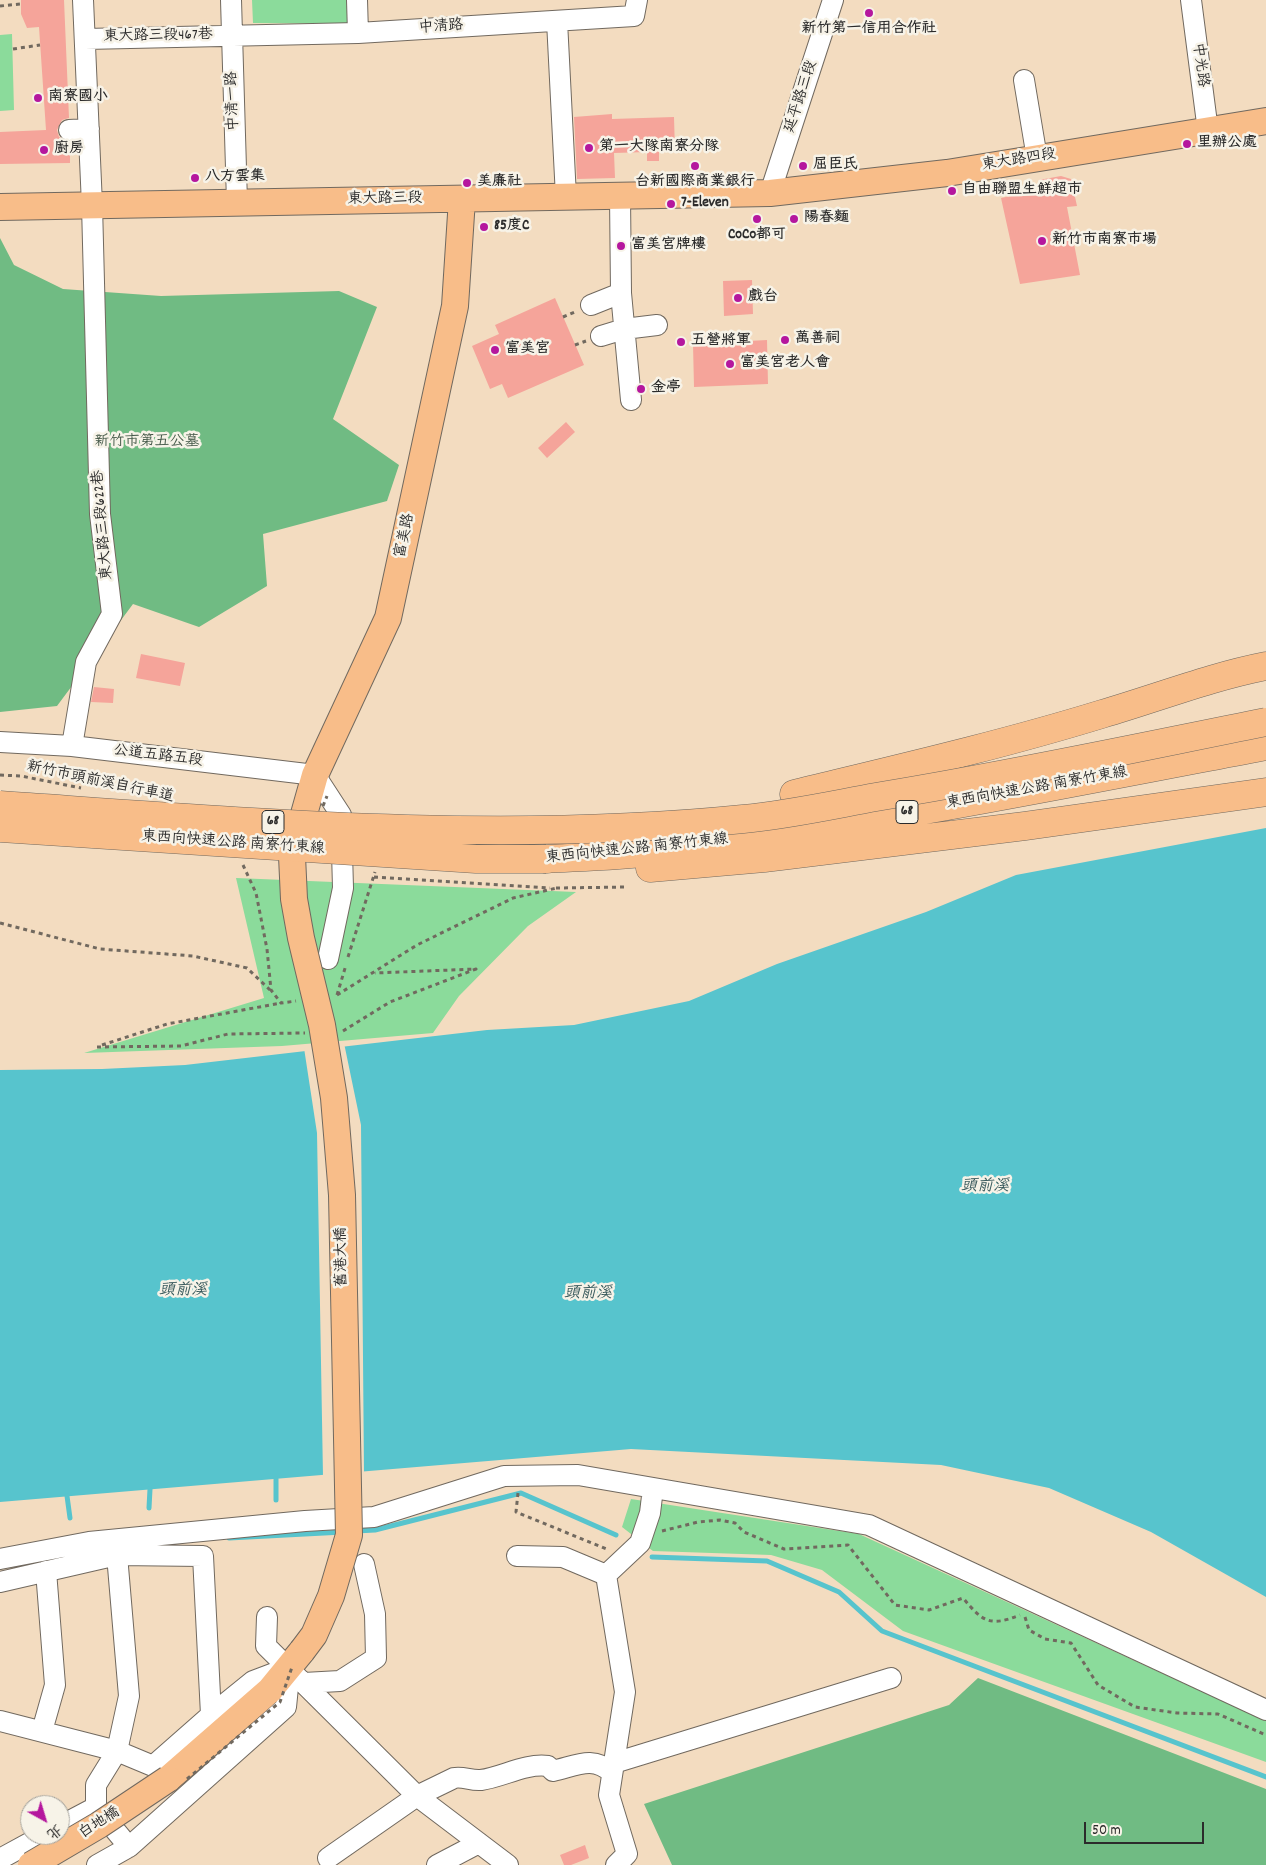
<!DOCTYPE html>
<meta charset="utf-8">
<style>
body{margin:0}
#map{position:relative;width:1266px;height:1865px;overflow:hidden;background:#f3dcc0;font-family:Dekko,"LXGW WenKai TC",sans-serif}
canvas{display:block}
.north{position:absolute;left:20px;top:1795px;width:50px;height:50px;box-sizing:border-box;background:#f7f3e8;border:1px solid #a5a39c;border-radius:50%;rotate:141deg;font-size:14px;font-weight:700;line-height:20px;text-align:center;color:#2b2b2b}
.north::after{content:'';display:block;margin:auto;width:18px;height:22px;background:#b5179e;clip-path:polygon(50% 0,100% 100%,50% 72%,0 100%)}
.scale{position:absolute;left:1084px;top:1822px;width:120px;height:22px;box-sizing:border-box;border:2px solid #2b2b2b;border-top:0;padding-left:6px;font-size:15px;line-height:18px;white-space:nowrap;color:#2b2b2b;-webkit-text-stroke:4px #f7f3e8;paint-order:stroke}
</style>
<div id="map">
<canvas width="1266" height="1865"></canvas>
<div class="north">北</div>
<div class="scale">50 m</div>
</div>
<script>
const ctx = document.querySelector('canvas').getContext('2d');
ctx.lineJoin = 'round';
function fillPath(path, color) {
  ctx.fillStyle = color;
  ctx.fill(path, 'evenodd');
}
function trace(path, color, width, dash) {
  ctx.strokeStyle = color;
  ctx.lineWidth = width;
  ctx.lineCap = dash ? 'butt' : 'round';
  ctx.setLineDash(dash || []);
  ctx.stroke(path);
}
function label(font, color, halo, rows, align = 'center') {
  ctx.font = font + ' Dekko,"LXGW WenKai TC",sans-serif';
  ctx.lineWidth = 5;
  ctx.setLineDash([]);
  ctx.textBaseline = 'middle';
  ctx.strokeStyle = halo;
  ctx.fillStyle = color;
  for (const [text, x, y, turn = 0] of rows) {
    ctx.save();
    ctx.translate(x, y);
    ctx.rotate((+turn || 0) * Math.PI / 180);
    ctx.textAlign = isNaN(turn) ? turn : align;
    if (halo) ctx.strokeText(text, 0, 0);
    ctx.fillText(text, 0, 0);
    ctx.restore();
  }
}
fillPath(new Path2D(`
 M252,0H350V24L253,23Z
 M12,34L14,110L0,111V35Z
 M236,878L576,892L528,926L459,996L433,1033L282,1046L84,1053L264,998Z
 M631,1499L859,1534L1266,1721V1762L903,1631L822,1570L771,1555L653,1551L622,1527Z`), '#8bdb9b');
fillPath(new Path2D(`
 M0,238L14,265L63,289L161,296L339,291L377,307L333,419L399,465L387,501L263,534L267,586L199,627L133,604L57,706L0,712Z
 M978,1678L1266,1789V1865H672L644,1804L949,1705Z`), '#70bb83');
fillPath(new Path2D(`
 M1266,828V1597L1151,1532L1049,1488L941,1465L631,1449L0,1502V1070L102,1069L185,1065L487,1030L574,1025L689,1001L777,964L926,912L1016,875Z`), '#57c4cd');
fillPath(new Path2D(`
 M344,1043L361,1125L364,1474L323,1477L317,1133L304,1048Z`), '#f3dcc0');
trace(new Path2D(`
 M276,1479V1500
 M67,1496L70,1518
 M149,1508L150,1489
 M356,1531L375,1530L521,1493L616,1535
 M229,1538L343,1532
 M652,1557L767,1561L839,1592L882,1631L1266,1777`), '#57c4cd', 5);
fillPath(new Path2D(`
 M21,0H64L69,118L62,120L57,130L59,137L70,142V163L0,164V132L46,130L39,27L27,28L21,14Z
 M612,114V119L674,117L675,152H659V161H647V152L614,153L615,178L577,179L574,117Z
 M1061,176L1071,179L1077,206L1067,207L1080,275L1020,284L1001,198L1040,190L1039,180Z
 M752,280L753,314L724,316L723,281Z
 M555,298L584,365L508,398L502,384L490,389L472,346L499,334L495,325Z
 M767,340L768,384L694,387L693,344Z
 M566,422L575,432L547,458L538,448Z
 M141,654L185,663L180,686L136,678Z
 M94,687L114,689L113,703L91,702Z
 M585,1845L589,1858L571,1865H564L560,1855Z`), '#f5a49a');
const minor = new Path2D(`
 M231,0L237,202
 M357,0L358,33
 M1191,0L1208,131
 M557,21L566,197
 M85,39L358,33L634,16L637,0
 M1024,80L1037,158
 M69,130L89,129
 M770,193L833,0
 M620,196L621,293L631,400
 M591,305L621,293
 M601,336L624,329L657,325
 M0,742L72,746L315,775L341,815L343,888L328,959
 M72,746L86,662L112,614L100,514L92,205L83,0
 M517,1556L563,1557L606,1575
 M0,1559L89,1542L305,1521L374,1517L504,1476L578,1475L869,1525L1266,1710
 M0,1582L117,1555L203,1556L211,1715
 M267,1617L266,1646L417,1796L508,1865
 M290,1667L286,1707L129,1847L96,1807V1785L117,1751L153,1766L211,1715L253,1681Z
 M304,1683L340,1681L376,1658L375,1614L364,1564
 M0,1721L117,1751L129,1696L117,1555
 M42,1731L55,1685L46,1571
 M614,1763L891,1678
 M60,1826L96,1807
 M328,1858L417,1796L454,1778C463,1776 471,1781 481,1780C503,1777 525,1763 548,1766L553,1771C576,1766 593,1755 612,1773
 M0,1859L44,1835
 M97,1865L129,1847
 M437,1865L479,1843
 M616,1865L627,1854L609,1795L625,1692L606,1575L640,1543L650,1513L653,1488`);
const major = new Path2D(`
 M0,207L770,193L947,173L1266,121
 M295,846L315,775L388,618L455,306L462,199
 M168,1779L270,1690L302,1651`);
const highway = new Path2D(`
 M794,794C897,769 1001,745 1102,714C1157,698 1210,677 1266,666
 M546,859C581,857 616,856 651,852C858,826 1062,785 1266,746
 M650,868L764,858L1025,826L1266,792`);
trace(minor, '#71695f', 22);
trace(major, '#71695f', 28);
trace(highway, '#71695f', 29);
trace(new Path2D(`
 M0,6L21,4
 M13,49L40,45
 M563,317L577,311
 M575,345L586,341
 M0,775L21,776L81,788
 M243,865L256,893L267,949L271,990L281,1003L296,1001
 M374,877L550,888
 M556,888L628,887
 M0,923L100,949L193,956L247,968L270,990
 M348,957L375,872
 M337,995L346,965
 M337,995L417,945L513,898L557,888
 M343,1031L390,1002L476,969L375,973
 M102,1045L167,1024L281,1003
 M97,1047L181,1046L228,1034L305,1033
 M518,1493L516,1512L609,1550
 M662,1531L698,1522L720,1520L735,1523L744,1532L784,1549L848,1545L895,1605L929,1610L963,1598C983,1622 990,1627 1020,1615
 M1025,1617L1029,1630L1045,1639L1071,1643L1098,1685L1135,1707L1177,1713L1218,1714L1266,1735`), '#71695f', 3, [4, 4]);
trace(minor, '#fff', 20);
trace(major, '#f8bd89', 26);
trace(highway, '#f8bd89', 28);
const majorBridge = new Path2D(`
 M292,856L294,899L301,938L322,1025L334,1098L342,1195L349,1535L331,1596L314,1635L302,1651
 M31,1865L99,1825L168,1779`);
const highwayBridge = new Path2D(`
 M0,805C247,822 496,844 743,819C787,815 832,805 876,797C1006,776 1136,748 1266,722
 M0,828L476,859H546`);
trace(majorBridge, '#71695f', 28, []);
trace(highwayBridge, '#71695f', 29, []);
trace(new Path2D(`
 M323,806L327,796
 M187,1779L280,1702L292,1667`), '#71695f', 3, [4, 4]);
trace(majorBridge, '#f8bd89', 26);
trace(highwayBridge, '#f8bd89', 28);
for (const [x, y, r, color] of [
 [869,13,5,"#b5179e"],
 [38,98,5,"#b5179e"],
 [1187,144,5,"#b5179e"],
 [589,148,5,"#b5179e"],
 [44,150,5,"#b5179e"],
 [695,166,5,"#b5179e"],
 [803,166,5,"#b5179e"],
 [195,178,5,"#b5179e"],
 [467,183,5,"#b5179e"],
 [952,191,5,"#b5179e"],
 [671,204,5,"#b5179e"],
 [757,219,5,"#b5179e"],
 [794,219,5,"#b5179e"],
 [484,227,5,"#b5179e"],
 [1042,241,5,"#b5179e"],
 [621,246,5,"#b5179e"],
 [738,298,5,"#b5179e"],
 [785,340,5,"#b5179e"],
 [681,342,5,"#b5179e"],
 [495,350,5,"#b5179e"],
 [730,364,5,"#b5179e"],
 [641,389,5,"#b5179e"]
]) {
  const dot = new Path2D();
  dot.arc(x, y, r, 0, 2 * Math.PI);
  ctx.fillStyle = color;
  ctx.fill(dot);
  trace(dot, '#f7f3e8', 2);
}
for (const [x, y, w] of [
 [907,812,22],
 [273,822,22]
]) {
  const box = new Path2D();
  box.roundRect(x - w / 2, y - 11.5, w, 23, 4);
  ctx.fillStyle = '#f7f3e8';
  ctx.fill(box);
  trace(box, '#2b2b2b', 1);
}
label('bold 14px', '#2b2b2b', null, [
 ["68",907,812],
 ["68",273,822]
]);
label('15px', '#2b2b2b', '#f7f3e8', [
 ["中清路",441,28,-4],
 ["東大路三段467巷",158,37,-1],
 ["中光路",1199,65,83],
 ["延平路三段",802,97,-72],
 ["中清一路",234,101,-92],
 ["東大路四段",1019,161,-9],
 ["東大路三段",385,200,-1],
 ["東大路三段622巷",104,525,-95],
 ["富美路",406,536,-78],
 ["公道五路五段",158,757,7],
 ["新竹市頭前溪自行車道",100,783,12],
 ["東西向快速公路 南寮竹東線",1037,789,-10],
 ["東西向快速公路 南寮竹東線",233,844,4],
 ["東西向快速公路 南寮竹東線",637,850,-6],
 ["舊港大橋",343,1257,-91],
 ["白地橋",100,1824,-33]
]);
label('bold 15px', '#2b2b2b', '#f7f3e8', [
 ["新竹第一信用合作社",869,30,"center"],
 ["南寮國小",48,98],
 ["里辦公處",1197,144],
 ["第一大隊南寮分隊",599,148],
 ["廚房",54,150],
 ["屈臣氏",813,166],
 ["八方雲集",205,178],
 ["美廉社",477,183],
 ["台新國際商業銀行",695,183,"center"],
 ["自由聯盟生鮮超市",962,191],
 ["7-Eleven",681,204],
 ["陽春麵",804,219],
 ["85度C",494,227],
 ["CoCo都可",757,236,"center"],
 ["新竹市南寮市場",1052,241],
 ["富美宮牌樓",631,246],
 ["戲台",748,298],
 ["萬善祠",795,340],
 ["五營將軍",691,342],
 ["富美宮",505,350],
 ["富美宮老人會",740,364],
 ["金亭",651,389]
], 'left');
label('15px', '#435747', '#f7f3e8', [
 ["新竹市第五公墓",147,443]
]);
label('italic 16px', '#38595c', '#f7f3e8', [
 ["頭前溪",985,1188],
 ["頭前溪",183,1292],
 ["頭前溪",588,1295]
]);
</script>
